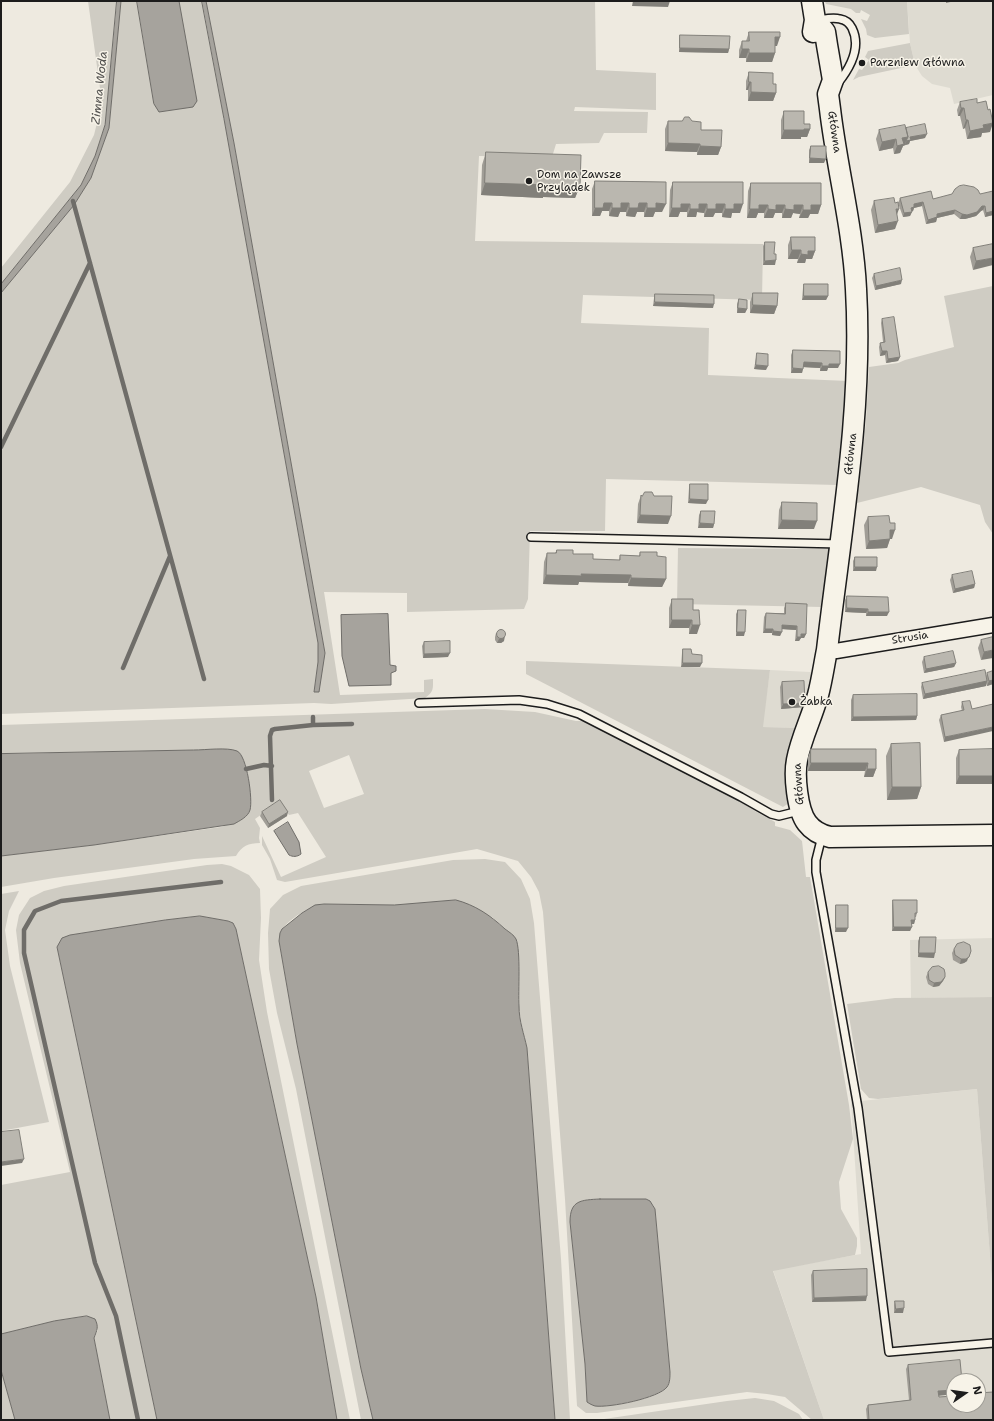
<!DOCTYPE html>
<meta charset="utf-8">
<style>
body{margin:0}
#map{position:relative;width:994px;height:1421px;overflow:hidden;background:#eeeae0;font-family:"Shantell Sans",sans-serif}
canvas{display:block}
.frame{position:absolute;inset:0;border:2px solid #1c1c1c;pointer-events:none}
.north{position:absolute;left:946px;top:1373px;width:40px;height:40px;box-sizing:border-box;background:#f7f3e8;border:1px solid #9f9d96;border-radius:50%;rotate:77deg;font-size:11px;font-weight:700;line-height:16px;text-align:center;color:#1c1c1c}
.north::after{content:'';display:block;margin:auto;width:14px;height:18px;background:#1c1c1c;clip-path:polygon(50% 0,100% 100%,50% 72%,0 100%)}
</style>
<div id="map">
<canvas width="994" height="1421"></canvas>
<div class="frame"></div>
<div class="north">N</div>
</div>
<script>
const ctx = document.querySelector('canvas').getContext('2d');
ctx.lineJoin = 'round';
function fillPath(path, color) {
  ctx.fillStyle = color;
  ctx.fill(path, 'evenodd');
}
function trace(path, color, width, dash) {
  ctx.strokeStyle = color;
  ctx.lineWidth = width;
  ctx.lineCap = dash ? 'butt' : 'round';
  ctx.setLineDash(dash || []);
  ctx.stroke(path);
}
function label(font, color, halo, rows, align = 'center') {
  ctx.font = font + ' "Shantell Sans",sans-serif';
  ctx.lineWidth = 3;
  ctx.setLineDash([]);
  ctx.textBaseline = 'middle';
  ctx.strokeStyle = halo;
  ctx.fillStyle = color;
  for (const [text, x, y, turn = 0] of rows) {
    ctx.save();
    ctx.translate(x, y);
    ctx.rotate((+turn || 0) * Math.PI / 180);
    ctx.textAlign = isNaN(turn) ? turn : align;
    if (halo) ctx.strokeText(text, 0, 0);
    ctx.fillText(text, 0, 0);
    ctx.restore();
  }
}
fillPath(new Path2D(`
 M907,1H993V95L954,104L950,88L932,84L922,76L915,65L910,43Z
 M770,670L810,672L816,674L800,728L762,727Z
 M993,938V997L911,998L910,940Z
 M977,1089L993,1295V1420H824L773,1270L861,1254L851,1102ZM954,1381H978V1405H954Z`), '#dedbd1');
fillPath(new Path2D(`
 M88,1H117L105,125L95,156L81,185L1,284V268L70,182L94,135L102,103Z
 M121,1H202L224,119L318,643V662L314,692L325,653L234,143L206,1H595L596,70L656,73V110L575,107L574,111L648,112L647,133H604L599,143L556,144L552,157L479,156L475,241L763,244L762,300L583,295L581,323L709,328L708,375L848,381L837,485L606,479L605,531H530L528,599L524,609L407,612V593L324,592L340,695L424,692V680L433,679C433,688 434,692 425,698L331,704L314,703L1,714V293L74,205L91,178L109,128Z
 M832,1H907L909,34L875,38L867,35L866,29L861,19L867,21L870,15L861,10L860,13H856L851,9L826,4L825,2Z
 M910,43L915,65L859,77L853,80L859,69L862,70L869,60L865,57L868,51Z
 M993,286V534L985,522L980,505L921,487L857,503L866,421L869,367L898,363L905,360L954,347L944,296Z
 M678,548L830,549L822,607L677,604Z
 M526,661L770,670L763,727L800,728L789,803L783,807L526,674Z
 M485,709L535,712L576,721H584L738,800L755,811L775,822V826L790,830L802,841L806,877H810L849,1105L853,1139L839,1182L841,1209L857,1238V1246L855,1255L773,1271L824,1420H812L785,1397L767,1394L747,1392L597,1413H586L577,1406L565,1199L543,912L539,892L531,877L518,861L477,849L285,882L277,880L270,859L262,845V836L281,877L326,857L298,813L289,815L279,802L255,819L260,828L259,838L260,843C248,843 242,846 236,856L194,859L54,878L1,887V856L94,845L221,827C229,824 240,822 247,815C253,809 249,770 244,763C241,758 235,754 231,750L1,754V725ZM349,755L364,794L324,808L309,771ZM600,1199H646L653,1205L655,1209L670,1372C670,1377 670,1382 667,1387C659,1398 616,1407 602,1405C597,1405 592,1403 587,1401L585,1364L570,1222C570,1200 581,1200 600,1199Z
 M485,859L505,862L521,879L530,899L534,923L561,1259L570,1420H555L527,1048L522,1028L519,1008L518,953L516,940L512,935L492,917L394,905L324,904C311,906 292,917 283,928C281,931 280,937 279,941L297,1044L361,1369L373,1420H361L296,1089L277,1013L269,969L268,933L270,909L283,895L301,886L453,860Z
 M222,864L231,866L249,875L260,889L261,918L259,960L267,1012L350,1420H337L316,1297L236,929L233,923L228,921L200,916L165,920L70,935L57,947L157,1420H110L94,1338L98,1330L86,1316L54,1321L1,1334V1185L70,1172L20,963L16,930L19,915L30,898L44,891L64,886L207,865Z
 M19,891L9,911L5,930L10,966L49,1122L1,1131V894Z
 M993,997V1295L977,1089L878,1099L869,1098L861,1089L847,1004L895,998Z
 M1,1370L15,1420H1Z
 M755,1398L774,1401L799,1414L803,1420H597L727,1401Z`), '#cfccc3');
const water = new Path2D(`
 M117,1H121L109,128L91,178L74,205L1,293V284L81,185L95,156L105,125Z
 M137,1H179L197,101L193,107L159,112L154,104Z
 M202,1H206L234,143L325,653L319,692H314L318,662V643L224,119Z
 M388,614L390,665L396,666V671L391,673V685L349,686L342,656L341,615Z
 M194,750C206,750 227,747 237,751C247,755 253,800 250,810C248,817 239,821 234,824L94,845L1,856V754Z
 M288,822L299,842L301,854C297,857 293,857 289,855L274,831Z
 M456,900C475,905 490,915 505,929C509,932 514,935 516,939C521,951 518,992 519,1006C519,1021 524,1034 527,1048L555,1420H373L361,1369L297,1044L279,941L280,933L282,929L302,913L315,905L324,904L394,905Z
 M200,916L228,921L233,923L236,929L316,1297L337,1420H157L57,947L62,938L70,935L165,920Z
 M600,1199H646L650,1201L655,1209L670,1372C670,1377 670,1383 667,1387C659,1398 609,1408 595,1406C592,1405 590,1404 587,1402L585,1364L570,1222C570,1200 581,1200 600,1199Z
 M87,1316L95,1319C99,1327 97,1330 94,1338L110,1420H15L1,1370V1334L54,1321Z`);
fillPath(water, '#a6a39d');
trace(water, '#6f6d69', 1);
trace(new Path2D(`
 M73,201L204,679
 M1,447L90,263
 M123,668L170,556
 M313,725V717
 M246,769L264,765L272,766
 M272,800L270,736L272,730L275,729L313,725L352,724
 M138,1420L116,1316L95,1263L24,953V930L35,911L61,901L221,882`), '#6f6d69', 4.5);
const lane = new Path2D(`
 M818,20C825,19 833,17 840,19C846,20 850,24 852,28C862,48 850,68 838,83
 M531,537L840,544
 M419,703L519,700L547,704L579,714L741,797L771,814L779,816L799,811
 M822,836L816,860V872L858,1108L889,1352L993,1343`);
const street = new Path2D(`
 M827,650L836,651L993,625`);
const secondary = new Path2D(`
 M812,1L815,20L813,32
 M815,20L825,32L827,45L833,80L828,94L830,109C837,169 853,228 856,289C863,409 841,530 827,650C824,665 822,680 818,695C812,717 801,738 797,760C794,775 797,810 807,823C813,831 821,835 830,837L993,835`);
trace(lane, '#1c1c1c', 10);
trace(street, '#1c1c1c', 17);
trace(secondary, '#1c1c1c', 23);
trace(lane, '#f7f3e8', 7);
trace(street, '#f7f3e8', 14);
trace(secondary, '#f7f3e8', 20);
fillPath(new Path2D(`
 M749,32L777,46H775V53L772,62H746V58H739V50L742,41H746Z
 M680,35L729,49L728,53L679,52V39Z
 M749,72L773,84L776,93L773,101H748V90H746V81Z
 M960,102L977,103L990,132L982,133L981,137L967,139L965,128L963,129L960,116H958L957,110Z
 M784,111L804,124L810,129L807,137H801V139H781V120Z
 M668,121H692L701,130L721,147L718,155H697V152L665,151V129Z
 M906,128L925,138L910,141L909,144L903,146L900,153L894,154L893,148L879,151L876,139L879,130Z
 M811,146L824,163H809V150Z
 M486,152L580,186L575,198L543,197V198L481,195L482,165Z
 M595,181L666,182L662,212H655L653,217H644V212H637L635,217L626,216V212H620L618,217L609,216V211H602L600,216H592V189Z
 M673,182H743L740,213H732L731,218L722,217V213H715L713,217H704V213L697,212L696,217H687V212H680L678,217H669L670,190Z
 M751,183L821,205L818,214H810L808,218H799L800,214L793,213L791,218H782V213H775L773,218H764V213H758L756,218H747L748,191Z
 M980,194L993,215L985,217L983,210L981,211L976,216L965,219H960L954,214L937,218L936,222L926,224L922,206L914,208L913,211H912L910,216L903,217L898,203L900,198L933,199Z
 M874,201L897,215L895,229L875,233L871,210Z
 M791,237L815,251L812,259H806L805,263H797L798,259H788V245Z
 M765,242L774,254L775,265H763V246Z
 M993,244L973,270L970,257L973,248Z
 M874,274L901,284L875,290L872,278Z
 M804,284L828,296L826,300H802L803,288Z
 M753,293L777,306L774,314L750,313V302Z
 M655,294L713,308L653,306L654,298Z
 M739,299L747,309L745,313H737V304Z
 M882,319L900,357L898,361L886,363L885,355L880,356L879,347L880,343L883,342L881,323Z
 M793,350L838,368H828L827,371H820V368L803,367L802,373H791V355Z
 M757,353L766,370L754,369L756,358Z
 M690,484L706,504L688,503L689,488Z
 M641,495L668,524L637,523L638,504Z
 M782,502L814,529H778L779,510Z
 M701,511L714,524L713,528H698L699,515Z
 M868,517L892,539H890L887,548L866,549L864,525Z
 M557,550L593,559L619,560L620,555L639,556L640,552L657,556L666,579L662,587L628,586V583L579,582L578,585L543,584L544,562L547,553H555Z
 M855,557L876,571H853V561Z
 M952,575L975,584L974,588L953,593L950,580Z
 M847,596L887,616H866V613L845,612V600Z
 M672,599L693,610L697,634H689V628H669V608Z
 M786,603L806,634L804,638H801L799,641H795L796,630L782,629L780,636L772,635V633H763L764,617L766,613H784V608Z
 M738,610L744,636H736V614Z
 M496,633L504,641L501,643H497L495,640V637Z
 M993,637L981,660L978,648L981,640Z
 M424,642L448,657L423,658L422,646Z
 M683,649L692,654L700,667H681L682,653Z
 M924,657L956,663L954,667L924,673L922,662Z
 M993,671V684L987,686V683L986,686L923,699L921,687L922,683L986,676L987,673Z
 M782,682L805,703L804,707L781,709L780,687Z
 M853,695L917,716L916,720L851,721V700Z
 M962,702L972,709L944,742L939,720L941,715L962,711L961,707Z
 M891,744L921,787L917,799L887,800L886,756Z
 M811,749H876V769L873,777H864L865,771H808V757Z
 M959,750L992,784H956V758Z
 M262,812L287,816L268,828L260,816Z
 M893,900L917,913L916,917H915V920L914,924H912L910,931H892V905Z
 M836,905L846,932H835V909Z
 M920,937L934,958L918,957V941Z
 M954,949L967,961L964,963L960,964L953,960L952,953Z
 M928,972L945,977L943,981L939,986L933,987L928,984L926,977Z
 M813,1271L866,1301L812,1302L811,1275Z
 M895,1301L903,1313H894V1305Z
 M908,1365L939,1395V1397L993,1420H867L866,1409L868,1405L909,1400L906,1369Z`), '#a09d96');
fillPath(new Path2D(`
 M633,1H670L668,7L632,6Z
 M757,1H763V2H756Z
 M946,1H955L946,3Z
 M775,37H780L777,46H772Z
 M680,48L729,49L728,53L679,52Z
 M742,49H749L746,58H739Z
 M749,53H775L772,62H746Z
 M749,82H751L748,90H746Z
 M751,92L776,93L773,101H748Z
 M961,108H964L960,116H958Z
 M966,120H968L965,128L963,129Z
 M993,123L990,132L982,133L981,137L967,139L970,131L983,125Z
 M810,129L807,137H801V139H781L784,130Z
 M927,134L925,138L910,141L909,144L905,145L906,141L910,137Z
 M908,137L905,145L903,146L900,153L894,154L897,146L902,138Z
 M896,139L893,148L879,151L882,142Z
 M668,143L700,144L697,152L665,151Z
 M700,146L721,147L718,155H697Z
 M810,158L826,159L824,163H809Z
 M485,183L547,184L580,186L575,198L543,197V198L481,195Z
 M923,202L922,206L914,208L913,211L910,212H912L910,216L903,217L904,213L914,204Z
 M604,203H612L609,211H602L600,216H592L595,208Z
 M621,203H629L626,212H620L618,217L609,216L612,208Z
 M639,203H647L644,212H637L635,217L626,216L629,208Z
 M656,203L666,204L662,212H655L653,217H644L647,208Z
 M681,204H690L687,212H680L678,217H669L672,208Z
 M699,204H707L704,213L697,212L696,217H687L690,209Z
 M716,204H725L722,213H715L713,217H704L707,209Z
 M734,204H743L740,213H732L731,218L722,217L725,209Z
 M759,205H768L764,213H758L756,218H747L750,209Z
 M776,205H785L782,213H775L773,218H764L768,209Z
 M794,205H803L800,214L793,213L791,218H782L785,209Z
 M811,205H821L818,214H810L808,218H799L803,210Z
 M982,206H985L983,210L981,211L976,216L965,219H960L962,214Z
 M896,209H899L896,217Z
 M955,210L954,214L937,218L936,222L926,224L928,220L937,214Z
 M993,211V215L985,217L986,213Z
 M898,221L895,229L875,233L878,225Z
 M792,250H801L798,259H788Z
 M808,251H815L812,259H806L805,263H797L801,254Z
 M993,258V265L973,270L976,261Z
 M776,260L775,265H763L765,261Z
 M902,280L901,284L875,290L876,286Z
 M804,296H828L826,300H802Z
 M655,302L714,304L713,308L653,306Z
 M753,305L777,306L774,314L750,313Z
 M738,308L747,309L745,313H737Z
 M882,351H887L885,355L880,356Z
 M900,357L898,361L886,363L888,359Z
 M804,362L822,363L820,368L802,367Z
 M829,364H840L838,368H828L827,371H820L822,366Z
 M756,365L768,366L766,370L754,369Z
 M793,368L803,369L802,373H791Z
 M690,499L708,500L706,504L688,503Z
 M640,515L671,516L668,524L637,523Z
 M782,520L817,521L814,529H778Z
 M700,523L714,524L713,528H698Z
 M890,530H895L892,539H887Z
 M890,539L887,548L866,549L869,541Z
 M855,567H877L876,571H853Z
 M581,574L631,575L628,583L579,582L578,585L543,584L546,575Z
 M631,578L666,579L662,587L628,586Z
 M975,584L974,588L953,593L955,589Z
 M847,608L868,609L866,613L845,612Z
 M868,612H889L887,616H866Z
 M672,620H692L689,628H669Z
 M692,625H700L697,634H689Z
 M782,625L797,626L796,630L781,629Z
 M765,629H773L772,633H763Z
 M773,631L782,632L780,636L772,635Z
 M737,632H745L744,636H736Z
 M801,634H806L804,638H801L799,641H795L797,637Z
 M505,636L504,641L501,643H497L499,639Z
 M993,650V658L981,660L984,652Z
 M450,653L448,657L423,658L424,654Z
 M683,663H702L700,667H681Z
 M956,663L954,667L924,673L926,669Z
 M993,680V684L987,686L989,681Z
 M987,681L986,686L923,699L925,694Z
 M805,703L804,707L781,709L783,704Z
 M917,716L916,720L851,721L853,717Z
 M993,727V731L944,742L945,737Z
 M811,763H868L865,771H808Z
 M867,769H876L873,777H864Z
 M959,776H993V782L992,784H956Z
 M892,787H921L917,799L887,800Z
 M288,812L287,816L268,828L269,824Z
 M911,920H915L914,924H910Z
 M894,927H912L910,931H892Z
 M836,928H848L846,932H835Z
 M971,951L967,961L964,963L960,964L961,959Z
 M919,953H935L934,958L918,957Z
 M945,977L943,981L939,986L933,987L934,983Z
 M24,1159L22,1163L1,1166V1162Z
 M867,1296L866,1301L812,1302L814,1298Z
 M904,1308L903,1313H894L896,1309Z
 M954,1390V1394L937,1396L938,1391Z`), '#82807a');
const building = new Path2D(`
 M749,32H780V37H775V53H749V49H742V41H749Z
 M680,35L730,36L729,49L680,48Z
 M749,72L773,73V84H776V93L751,92V82H749Z
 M977,99V103L986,101L988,110L990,109L993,123L983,125L984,128L970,131L968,120H966L964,108H961L960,102Z
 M784,111H804V124H810V129H804V130H784Z
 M685,117H689L692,121L701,122V130H722L721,147L700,146V144L668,143V121H682Z
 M925,124L927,134L910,137L911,140L906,141L908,137L906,128Z
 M905,125L908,137L902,138L904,144L897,146L896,139L882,142L879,130Z
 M811,146H826V159L810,158Z
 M486,152L581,155L580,186L547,184V185L485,183Z
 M595,181L666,182V204L656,203V208H647V203H639L638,208H629V203H621V208H612V203H604L603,208H595Z
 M673,182H743V204H734V209H725V204H716V209H707V204H699V209H690V204H681V208H672Z
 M751,183H821V205H811V210H803V205H794V210L785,209V205H776V210L768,209V205H759V209H750Z
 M964,185L974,187L978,190L980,194L993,191V211L986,213L985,206H982L977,212L967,215L962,214L955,210L937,214V217L928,220L923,202L914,204V207L911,208L912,212L904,213L900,198L931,191L933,199L952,194L955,189L959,186Z
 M894,198L895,203L898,202L899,209H896L898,221L878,225L874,201Z
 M791,237H815V251H808V255L801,254V250H792Z
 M765,242H775L774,254H776V260L765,261Z
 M993,244V258L976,261L973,248Z
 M900,268L902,280L876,286L874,274Z
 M804,284H828V296H804Z
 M753,293H778L777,306L753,305Z
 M655,294L714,295V304L655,302Z
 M739,299L747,300V309L738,308Z
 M894,317L900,357L888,359L887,351H882L880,343L885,342L882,319Z
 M793,350L840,351V364H829V366H822V363L804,362L803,369L793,368Z
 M757,353L768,354V366L756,365Z
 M690,484H708V500L690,499Z
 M645,492H652L654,496H672L671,516L640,515L641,495L642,496Z
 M782,502L817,503V521L782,520Z
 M701,511H715L714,524L700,523Z
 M889,516L890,523H895V530H890V539L869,541L868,517Z
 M557,550H573V554H593V559L620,560V555L640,556V552H657V556L666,557V579L631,578V575L581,574L582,576L546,575L547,553H556Z
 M855,557H877V567H855Z
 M972,571L975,584L955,589L952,575Z
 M847,596L888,597L889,612H868V609L847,608Z
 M672,599H693V610H699L700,625H692V620H672Z
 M786,603L807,604L806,634H801V637H797V626L782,625V632L773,631V629H765L766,613L785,614Z
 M738,610H746L745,632H737Z
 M496.5 634a4.5 4.5 0 1 1 9 0a4.5 4.5 0 1 1-9 0Z
 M993,637V650L984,652L981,640Z
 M450,641V653L424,654V642Z
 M683,649H691L692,654L702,655V663H683Z
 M953,651L956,663L926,669L924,657Z
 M985,670L987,681L925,694L922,683Z
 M993,671V680L989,681L987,673Z
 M804,681L805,703L783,704L782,682Z
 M917,694V716L853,717V695Z
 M970,701L972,709L993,704V727L945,737L941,715L964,710L962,702Z
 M920,743L921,787H892L891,744Z
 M811,749H876V769H867L868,763H811Z
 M993,749V776H959V750Z
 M280,800L288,812L269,824L262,812Z
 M893,900H917V913H915V920H911L912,927H894Z
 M836,905H848V928H836Z
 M920,937H936L935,953H919Z
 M964,942L970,945L971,951L969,957L966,959H961L955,955L954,949L957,944Z
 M939,966L944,969L945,973V977L941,982L934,983L929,980L928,972L932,967Z
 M19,1130L24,1159L1,1162V1132Z
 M867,1269V1296L814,1298L813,1271Z
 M895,1301H904V1308L896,1309Z
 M960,1360L962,1381H954V1390L938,1391L939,1397L954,1396V1405H978V1393L993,1392V1420H869L868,1405L911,1400L908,1365Z`);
fillPath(building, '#bab7af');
trace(building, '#82807a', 1);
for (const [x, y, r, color] of [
 [862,63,4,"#1c1c1c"],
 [529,181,4,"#1c1c1c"],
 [792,702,4,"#1c1c1c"]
]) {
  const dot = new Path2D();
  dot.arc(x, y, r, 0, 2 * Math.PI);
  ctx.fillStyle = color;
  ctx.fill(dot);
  trace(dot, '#f7f3e8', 1.5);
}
label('11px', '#1c1c1c', '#f7f3e8', [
 ["Parzniew Główna",870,63],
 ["Dom na Zawsze",537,175],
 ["Przylądek",537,188],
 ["Żabka",800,702]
], 'left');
label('11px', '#1c1c1c', '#f7f3e8', [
 ["Główna",834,132,82],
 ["Główna",851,454,-83],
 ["Strusia",910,638,-9],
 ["Główna",799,784,-94]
]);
label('italic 12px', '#535250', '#f7f3e8', [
 ["Zimna Woda",100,88,-84]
]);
</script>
